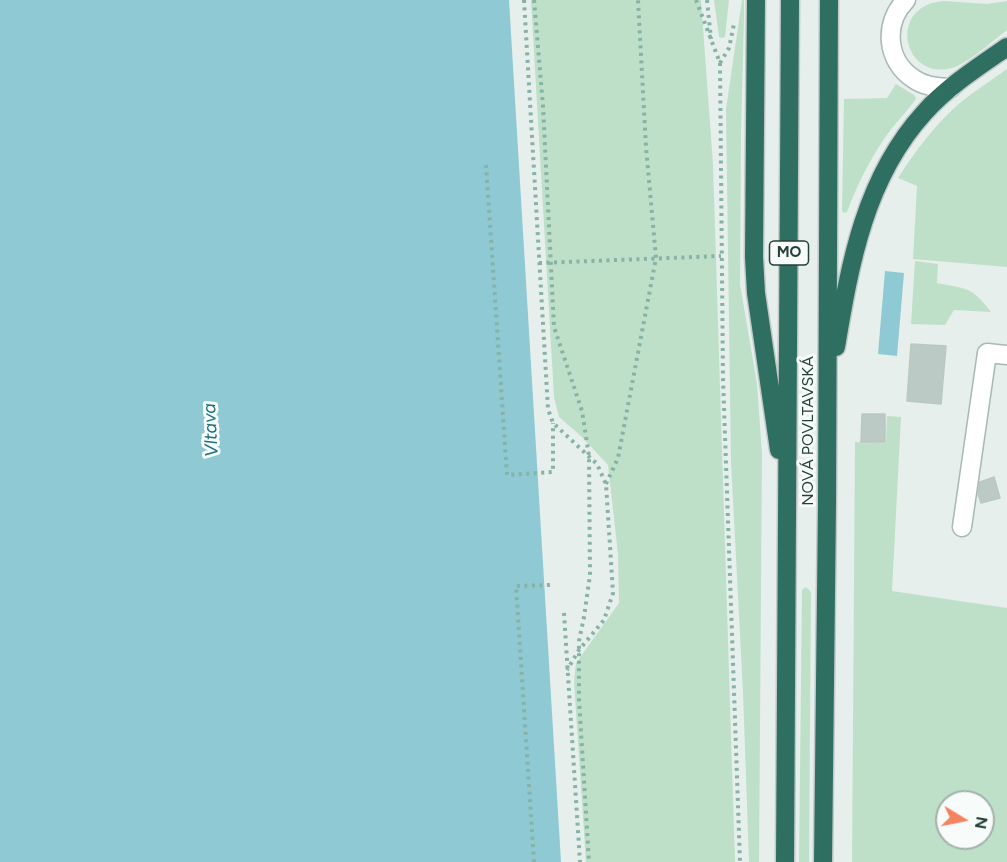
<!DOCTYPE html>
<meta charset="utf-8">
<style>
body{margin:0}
#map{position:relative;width:1007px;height:862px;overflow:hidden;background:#e6efeb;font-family:Figtree,sans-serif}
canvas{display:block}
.north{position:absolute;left:935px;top:790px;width:60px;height:60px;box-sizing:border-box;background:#f7fbf9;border:2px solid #a3b1ad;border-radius:50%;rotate:100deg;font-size:16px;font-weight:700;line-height:24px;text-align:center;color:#24423a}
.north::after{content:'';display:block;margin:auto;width:21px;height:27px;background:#f4845f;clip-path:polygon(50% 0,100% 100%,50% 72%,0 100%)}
</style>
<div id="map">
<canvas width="1007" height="862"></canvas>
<div class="north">N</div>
</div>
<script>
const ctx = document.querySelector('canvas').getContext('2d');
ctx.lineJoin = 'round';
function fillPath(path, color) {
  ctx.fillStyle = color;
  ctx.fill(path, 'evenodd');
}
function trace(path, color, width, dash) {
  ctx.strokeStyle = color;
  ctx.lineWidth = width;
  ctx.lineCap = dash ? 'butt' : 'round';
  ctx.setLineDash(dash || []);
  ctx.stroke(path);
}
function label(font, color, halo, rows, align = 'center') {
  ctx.font = font + ' Figtree,sans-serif';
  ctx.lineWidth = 6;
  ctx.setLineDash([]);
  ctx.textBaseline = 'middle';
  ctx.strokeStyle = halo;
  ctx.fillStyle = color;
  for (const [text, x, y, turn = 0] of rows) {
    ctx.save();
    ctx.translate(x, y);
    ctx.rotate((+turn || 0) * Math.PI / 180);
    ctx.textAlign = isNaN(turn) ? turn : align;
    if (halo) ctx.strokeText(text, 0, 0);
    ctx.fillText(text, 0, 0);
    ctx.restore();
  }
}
fillPath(new Path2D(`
 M531,0H701L713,164L735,862H586L574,681L576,663L619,603L618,554L608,465L581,436L559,417L554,397Z
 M714,0H729L725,37L722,38L719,37Z
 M742,0H744V18L741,132L740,284L757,384L762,454L759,862H749L743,692L731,462L726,109Z
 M944,1L987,4L1007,1V30C992,41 966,66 948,69C902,77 888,5 944,1Z
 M1007,69V267L913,259L917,186L898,178C916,150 936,123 961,102C976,90 992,80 1007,69Z
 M896,84L914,95L916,99C909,109 900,118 892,128C873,153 858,182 847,212L844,213L842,211L844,99L887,98Z
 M915,261L938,264L937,283C967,289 971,286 991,312L954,310L945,325L911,324Z
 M887,416L901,417L892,591L1007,608V862H852L855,442L886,443ZM947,802H983V838H947Z
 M806,587L811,592L809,862H799L802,590Z`), '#bfe0c8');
fillPath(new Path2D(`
 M0,0H509L561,862H0Z
 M885,271L904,273L897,356L878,354Z`), '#8ec9d4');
const building = new Path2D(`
 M911,344L946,346L941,404L907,401Z
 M862,414H885V442H861Z
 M994,477L1000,498L981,503L978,494L980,482Z`);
fillPath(building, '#bbcac4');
trace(building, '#b8c9c2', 1.5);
const minor = new Path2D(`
 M906,0C883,23 886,61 914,79C925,87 938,87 951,88
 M962,527L987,353L1007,355`);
const highway = new Path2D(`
 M756,0L754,257L756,293L779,450
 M836,347C850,263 865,178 924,113C947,87 978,67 1007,47
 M785,862L790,0
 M823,862L827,504L829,0`);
trace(minor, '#a8b8b2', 21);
trace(highway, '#c2cac8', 21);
trace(new Path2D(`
 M524,0L548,409L553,423L597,464L606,484L613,593L604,620L579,650L567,670
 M534,0L543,106L554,327L582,411L589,456L590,575L584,617L579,641V699L589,862
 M696,0L720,63L723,378L740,862
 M707,0L711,39
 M720,63L729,48L734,24
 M486,165L507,475L553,472V423
 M539,263L721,256
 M606,484L618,458L656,258L646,147L638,0
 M564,613L580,862
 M534,862L516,586L550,585`), '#86b3a5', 4, [3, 4.5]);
trace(minor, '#fff', 18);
trace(highway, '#2f6f62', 18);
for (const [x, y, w] of [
 [789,253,39]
]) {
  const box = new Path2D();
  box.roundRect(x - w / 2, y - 12, w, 24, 4.5);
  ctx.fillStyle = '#f7fbf9';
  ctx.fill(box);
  trace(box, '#24423a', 1.5);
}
label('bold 15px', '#24423a', null, [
 ["MO",789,253]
]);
label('16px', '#24423a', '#f7fbf9', [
 ["NOVÁ POVLTAVSKÁ",808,431,-90]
]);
label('italic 18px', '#1c6f80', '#f7fbf9', [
 ["Vltava",211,430,-93]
]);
</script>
